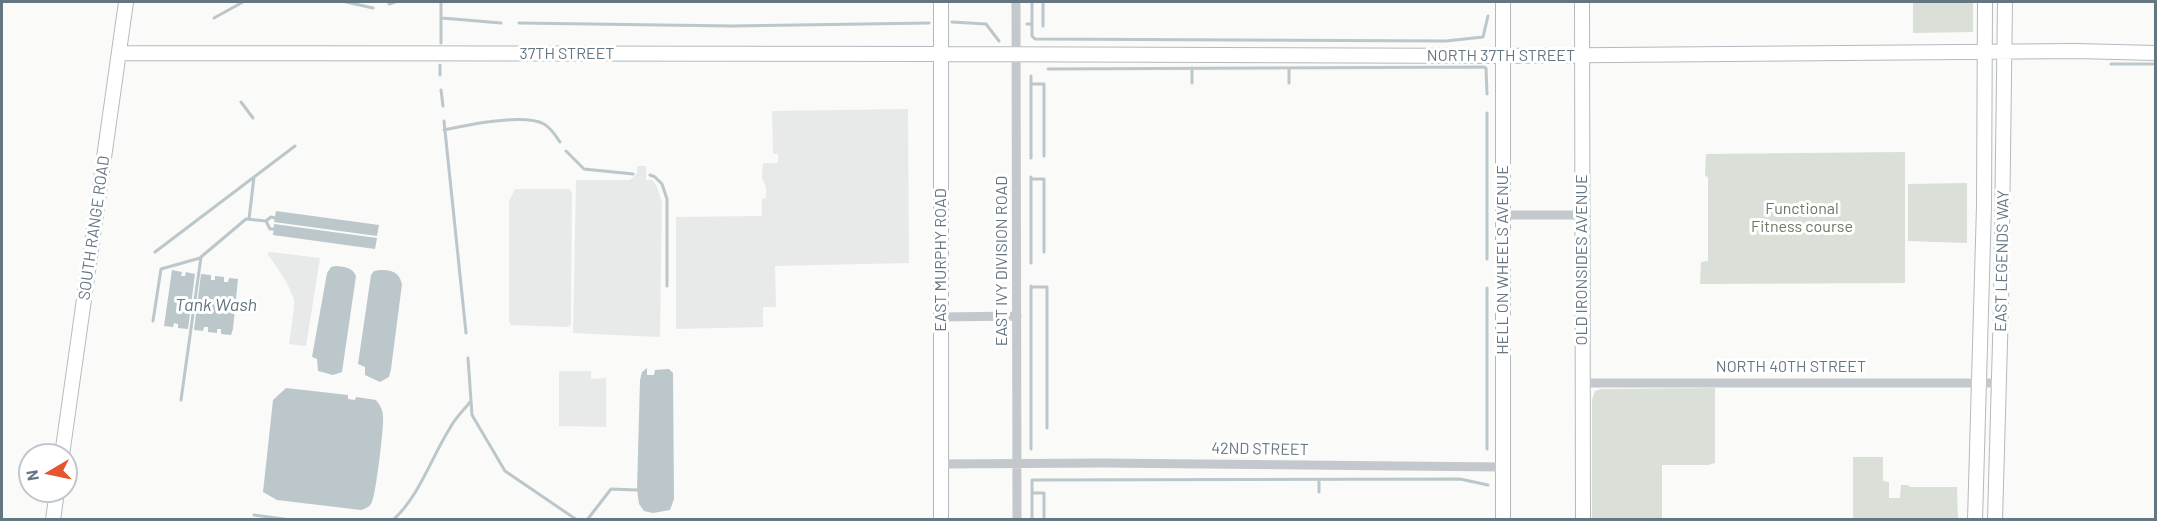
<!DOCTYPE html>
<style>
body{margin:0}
#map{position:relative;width:2157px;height:521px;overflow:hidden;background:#fafaf8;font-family:Barlow,sans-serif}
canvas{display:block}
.frame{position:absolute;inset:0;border:3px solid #657683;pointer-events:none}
.north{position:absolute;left:18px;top:443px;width:60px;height:60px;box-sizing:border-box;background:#fff;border:2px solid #c1c8cd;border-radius:50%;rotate:261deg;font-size:16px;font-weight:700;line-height:24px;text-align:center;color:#657683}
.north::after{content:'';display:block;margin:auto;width:21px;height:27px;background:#e4572e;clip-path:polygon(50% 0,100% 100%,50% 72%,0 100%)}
</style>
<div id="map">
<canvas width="2157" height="521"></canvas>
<div class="frame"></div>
<div class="north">N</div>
</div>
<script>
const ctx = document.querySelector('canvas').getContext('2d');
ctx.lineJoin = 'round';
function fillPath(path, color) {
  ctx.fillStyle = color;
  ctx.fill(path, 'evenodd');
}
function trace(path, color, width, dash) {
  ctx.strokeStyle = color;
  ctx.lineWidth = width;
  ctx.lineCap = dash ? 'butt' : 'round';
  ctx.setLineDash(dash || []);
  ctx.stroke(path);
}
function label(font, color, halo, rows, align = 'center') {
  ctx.font = font + ' Barlow,sans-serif';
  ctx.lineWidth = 6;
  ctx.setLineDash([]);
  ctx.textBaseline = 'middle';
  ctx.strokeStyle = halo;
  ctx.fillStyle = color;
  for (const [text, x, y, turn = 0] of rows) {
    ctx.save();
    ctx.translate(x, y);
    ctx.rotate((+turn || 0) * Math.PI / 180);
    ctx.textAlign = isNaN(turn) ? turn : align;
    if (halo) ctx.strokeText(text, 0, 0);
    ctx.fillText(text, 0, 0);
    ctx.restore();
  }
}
fillPath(new Path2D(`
 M908,109L909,263L775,266L776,307H763V327L676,329V217L762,216V199L766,198V187L762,178L763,163H778V154H773L772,111Z
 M637,166H646V180H653L657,187L662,202L660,337L573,333L576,180H630L637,173Z
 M515,189H569L572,192L571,325L568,327L511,325L509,321V201Z
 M271,252L320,258L306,346L289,344L294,308V299L286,281L267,253Z
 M559,371H591V379L606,378V427L559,426Z`), '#e8e9e9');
fillPath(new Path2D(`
 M1913,2H1973V32L1913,33Z
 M1905,152V283L1700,284L1701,262L1708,261V177L1705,176L1706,154Z
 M1967,183V243L1908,241V184Z
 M1715,388V463L1708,465H1662V519H1592V400L1595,391L1601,389Z
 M1853,457H1883V481L1889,482V498H1900L1901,485H1908L1910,487H1957L1958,519H1853Z`), '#dadfd7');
fillPath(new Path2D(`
 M276,211L379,225L377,236L274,222Z
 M274,224L377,238L375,249L273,235Z
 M336,266C345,267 352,267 356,276L342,372L333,375L318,371L317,359L312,357L327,273L331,267Z
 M172,270L182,272L181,276H185L186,272L195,274L188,329L178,328V324L174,323L173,327L164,326Z
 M380,270C392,270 399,272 402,284L391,369L389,377L380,382L365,375V367L358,364L371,275L374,271Z
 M201,274L211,275V280H215V276L224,277V282H228L229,278L238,279L233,329L231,335L221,334V329H217V333L208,332V327H204L203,331L194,330Z
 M647,368V375H654L655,370L669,369L673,373L674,499L670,510L653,513L644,511L639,504L637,490L640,380L642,372Z
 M286,388L348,395V399L355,400L356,397L376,400C380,405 383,410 383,417C384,427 376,494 372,502C370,507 365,509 361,510L277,500L263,492L273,400Z`), '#bbc7cb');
trace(new Path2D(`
 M346,2L373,8
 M441,2V43
 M1043,2V26
 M389,4L395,2
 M214,18L243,2
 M442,18L501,23
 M952,22L986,24L999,41
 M519,23L732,26L929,23
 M1027,24H1032V2
 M1032,24V36L1035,39L1446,41L1483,37L1488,16
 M2111,64H2156
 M440,65V75
 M1192,68V83
 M1289,68V83
 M1048,69L1484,67L1486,68L1487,94
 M1031,84H1044V156
 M441,90L443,106
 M241,102L253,118
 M444,121L466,333
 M444,130C467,125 524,113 544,124C551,128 556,136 560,142
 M566,151L584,169L633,174
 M1031,158V76
 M650,175L655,177L662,184L667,199V286
 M1031,179H1044V252
 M249,219L254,177
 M266,221L270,229H273
 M155,252L295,146
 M1487,259V113
 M1031,263V177
 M1032,287H1047V428
 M153,321L161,269L200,258
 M468,358L472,415L505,471L577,520
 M181,400L201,257L246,219L266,221L271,217L275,218
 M1031,449V286
 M1487,449V288
 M1319,492V480
 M1032,493H1044V520
 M254,515L290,520
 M393,520C420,495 431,458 450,428C455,418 464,410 470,402
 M587,520L611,489L637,490
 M1032,520V480L1460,479L1488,485`), '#bbc7cb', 3);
const secondary = new Path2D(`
 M1503,2V520
 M1582,2L1583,520
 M119,53L941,54L1497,56L2076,51L2156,53
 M62,455L126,2
 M53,520L57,491
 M941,520V2
 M1975,520L1984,206L1985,2
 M1995,520L2001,307L2005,2`);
trace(secondary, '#b3babf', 16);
trace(new Path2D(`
 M1016,2L1017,520
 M1503,215H1583
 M941,317L1017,316
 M1582,383H1999
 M941,464L1103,463L1503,467`), '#c3c8cc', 9);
trace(secondary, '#fff', 14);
label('16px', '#657683', '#fff', [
 ["37TH STREET",567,54],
 ["NORTH 37TH STREET",1501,56],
 ["SOUTH RANGE ROAD",94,228,-82],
 ["EAST MURPHY ROAD",941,260,-90],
 ["HELL ON WHEELS AVENUE",1503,260,-90],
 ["OLD IRONSIDES AVENUE",1582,260,-90],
 ["EAST IVY DIVISION ROAD",1002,261,-90],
 ["EAST LEGENDS WAY",2002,261,-89],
 ["NORTH 40TH STREET",1791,367],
 ["42ND STREET",1260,449,1]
]);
label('16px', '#687a64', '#fff', [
 ["Functional",1802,209],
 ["Fitness course",1802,227]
]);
label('italic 18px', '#60757c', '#fff', [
 ["Tank Wash",216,305]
]);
</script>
